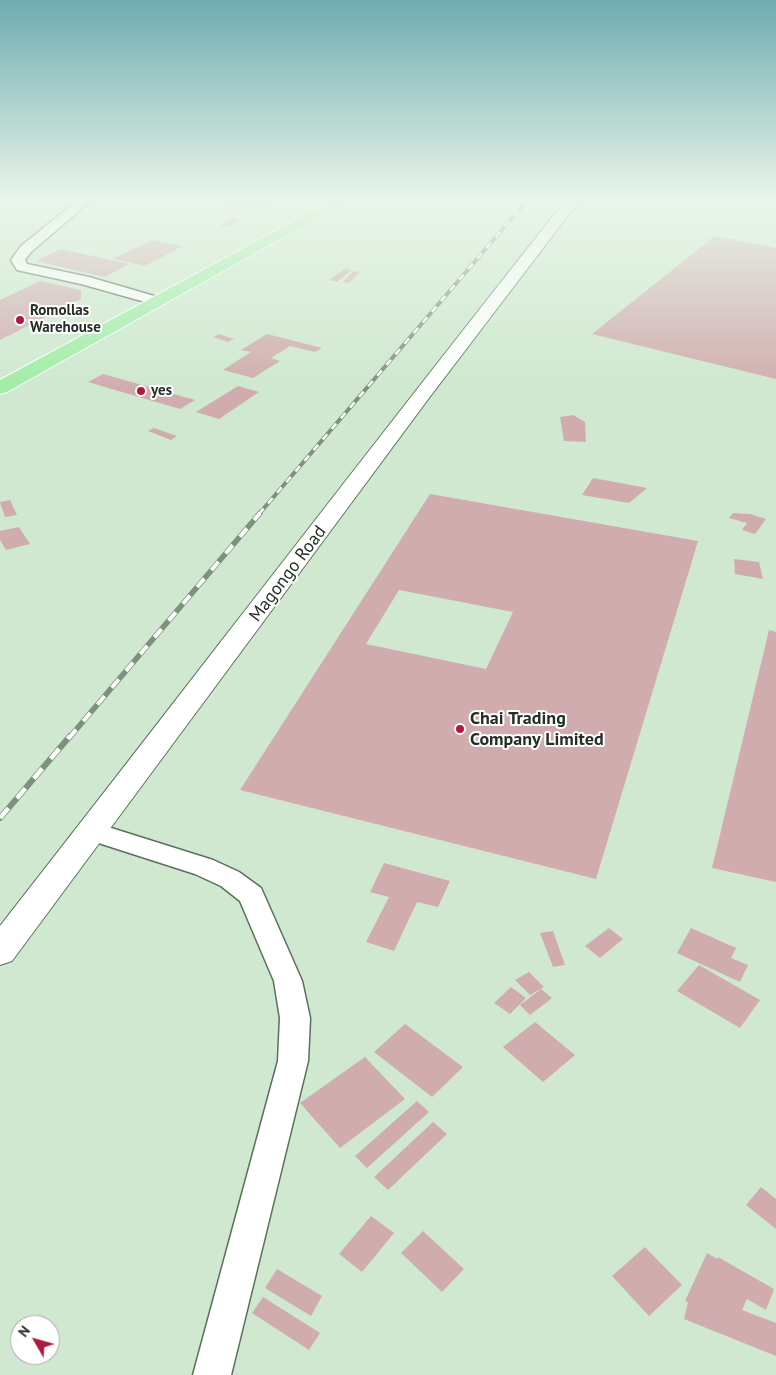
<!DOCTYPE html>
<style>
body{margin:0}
#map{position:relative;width:776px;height:1375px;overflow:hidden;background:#cfe8cf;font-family:"PT Sans",sans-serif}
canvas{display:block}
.north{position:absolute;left:10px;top:1315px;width:50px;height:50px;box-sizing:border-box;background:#fff;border:1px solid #a7aba8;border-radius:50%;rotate:308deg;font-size:14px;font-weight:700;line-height:20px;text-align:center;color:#242e25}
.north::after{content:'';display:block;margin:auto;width:18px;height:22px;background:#ae1a3e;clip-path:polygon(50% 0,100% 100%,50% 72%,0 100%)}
</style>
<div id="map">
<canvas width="776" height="1375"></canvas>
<div class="north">N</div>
</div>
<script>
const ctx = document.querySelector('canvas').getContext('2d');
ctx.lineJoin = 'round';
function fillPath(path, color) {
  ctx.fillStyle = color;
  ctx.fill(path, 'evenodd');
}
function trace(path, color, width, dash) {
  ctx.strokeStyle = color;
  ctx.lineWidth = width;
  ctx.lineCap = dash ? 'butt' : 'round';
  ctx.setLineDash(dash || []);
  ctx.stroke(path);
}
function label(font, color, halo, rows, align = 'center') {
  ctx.font = font + ' "PT Sans",sans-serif';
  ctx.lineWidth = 4;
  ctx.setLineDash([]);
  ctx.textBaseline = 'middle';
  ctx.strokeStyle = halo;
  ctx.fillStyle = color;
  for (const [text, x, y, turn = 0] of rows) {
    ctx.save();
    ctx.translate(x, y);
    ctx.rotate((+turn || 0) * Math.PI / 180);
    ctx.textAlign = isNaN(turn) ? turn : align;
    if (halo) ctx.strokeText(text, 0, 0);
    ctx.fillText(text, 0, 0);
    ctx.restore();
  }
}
fillPath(new Path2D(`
 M179,197H212L199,202Z
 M215,197H217L248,204L241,207L209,200Z
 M222,197H285L266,206Z
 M234,218L242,220L227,227L219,225Z
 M715,236L776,248V379L592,334Z
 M152,240L183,246L145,266L113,259Z
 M61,249L129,264L105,277L36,261Z
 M344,269L352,270L337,282L329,280Z
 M354,271L360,272L349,283L342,282Z
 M40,281L81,290V299L0,340V300Z
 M219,334L234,339L228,342L213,337Z
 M267,334L322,348L315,352L290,346L271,358L280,361L253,378L223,370L251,352L241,350Z
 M103,374L195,400L180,409L88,382Z
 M238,386L259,392L219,419L196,412Z
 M573,415L585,422L586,442L564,441L560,417Z
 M154,428L177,436L171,440L148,431Z
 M593,478L647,488L629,503L582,495Z
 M430,494L698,541L596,879L240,790ZM399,590L513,612L486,669L366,644Z
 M10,500L17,515L5,517L0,502Z
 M733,513L750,514L766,519L755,534L742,530L747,523L729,518Z
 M19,527L30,544L6,550L0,540V531Z
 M734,559L759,562L763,579L735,574Z
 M769,630L776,632V882L712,868Z
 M384,863L450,881L438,907L417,902L394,951L366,942L389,897L370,892Z
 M609,928L623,939L600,958L585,946Z
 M691,928L736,948L731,958L748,965L740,982L677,953Z
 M553,931L565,965L553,967L540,933Z
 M699,965L760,1000L740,1028L677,991Z
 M529,972L544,987L530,995L515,980Z
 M511,987L526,998L510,1014L494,1003Z
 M541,989L552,998L530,1015L520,1005Z
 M535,1022L575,1055L543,1082L503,1047Z
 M405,1024L463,1067L432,1097L374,1052Z
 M365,1057L405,1099L340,1148L300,1103Z
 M417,1101L429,1112L367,1168L355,1156Z
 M433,1122L447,1134L388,1190L374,1177Z
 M761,1187L776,1199V1229L746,1205Z
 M371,1216L394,1233L362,1272L339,1254Z
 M423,1231L464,1269L442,1292L401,1253Z
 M645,1247L682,1285L649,1316L612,1276Z
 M707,1253L717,1259L718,1257L774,1289L766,1310L747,1299L742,1310L776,1323V1356L684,1319L688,1302L685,1301Z
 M277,1269L322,1296L311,1316L265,1288Z
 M263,1297L320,1333L309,1350L252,1313Z`), '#d0acae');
const street = new Path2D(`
 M82,197H95L31,252L25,260L27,264L89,277L161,298L163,301L161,304L156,305L81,284L17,270L11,260L21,246Z
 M92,822L213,860L239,872L261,888L302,981L310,1018L308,1061L231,1375H193L278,1061L280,1018L274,981L240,901L221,886L195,874L83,838L79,831L83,824Z`);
const secondary = new Path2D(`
 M568,197H582L429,398L12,961L0,965V926C190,683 377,438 568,197Z`);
const highway = new Path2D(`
 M338,197H355L7,392L0,394V380Z`);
trace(street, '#5a705b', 3);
trace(secondary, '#5a705b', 2);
trace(highway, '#fff', 2);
fillPath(street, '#fff');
fillPath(secondary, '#fff');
fillPath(highway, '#a0eda5');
const railFar2 = new Path2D(`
 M259,514L530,197`);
const railFar1 = new Path2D(`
 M69,738L260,513`);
const rail = new Path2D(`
 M0,818L70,736`);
trace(railFar2, '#7e907e', 4);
trace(railFar1, '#7e907e', 5.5);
trace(rail, '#7e907e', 6);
trace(railFar2, '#fff', 2.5, [7]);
trace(railFar1, '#fff', 4, [11]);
trace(rail, '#fff', 4.5, [13]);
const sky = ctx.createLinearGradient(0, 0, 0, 389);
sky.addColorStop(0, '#6fabb1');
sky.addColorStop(0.51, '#e9f5e9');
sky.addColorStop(1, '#e9f5e900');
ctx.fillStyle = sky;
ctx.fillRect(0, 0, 776, 389);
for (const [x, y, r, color] of [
 [20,320,5,"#ae1a3e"],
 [141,391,5,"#ae1a3e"],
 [460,729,5,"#ae1a3e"]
]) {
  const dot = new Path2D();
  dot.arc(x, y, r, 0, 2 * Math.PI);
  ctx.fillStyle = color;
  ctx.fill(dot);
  trace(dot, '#fff', 2);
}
label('bold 15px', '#242e25', '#fff', [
 ["Romollas",30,311],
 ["Warehouse",30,328],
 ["yes",151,391]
], 'left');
label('18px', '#242e25', '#fff', [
 ["Magongo Road",288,574,-53]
]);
label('bold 18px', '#242e25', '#fff', [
 ["Chai Trading",470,719],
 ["Company Limited",470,740]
], 'left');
</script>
